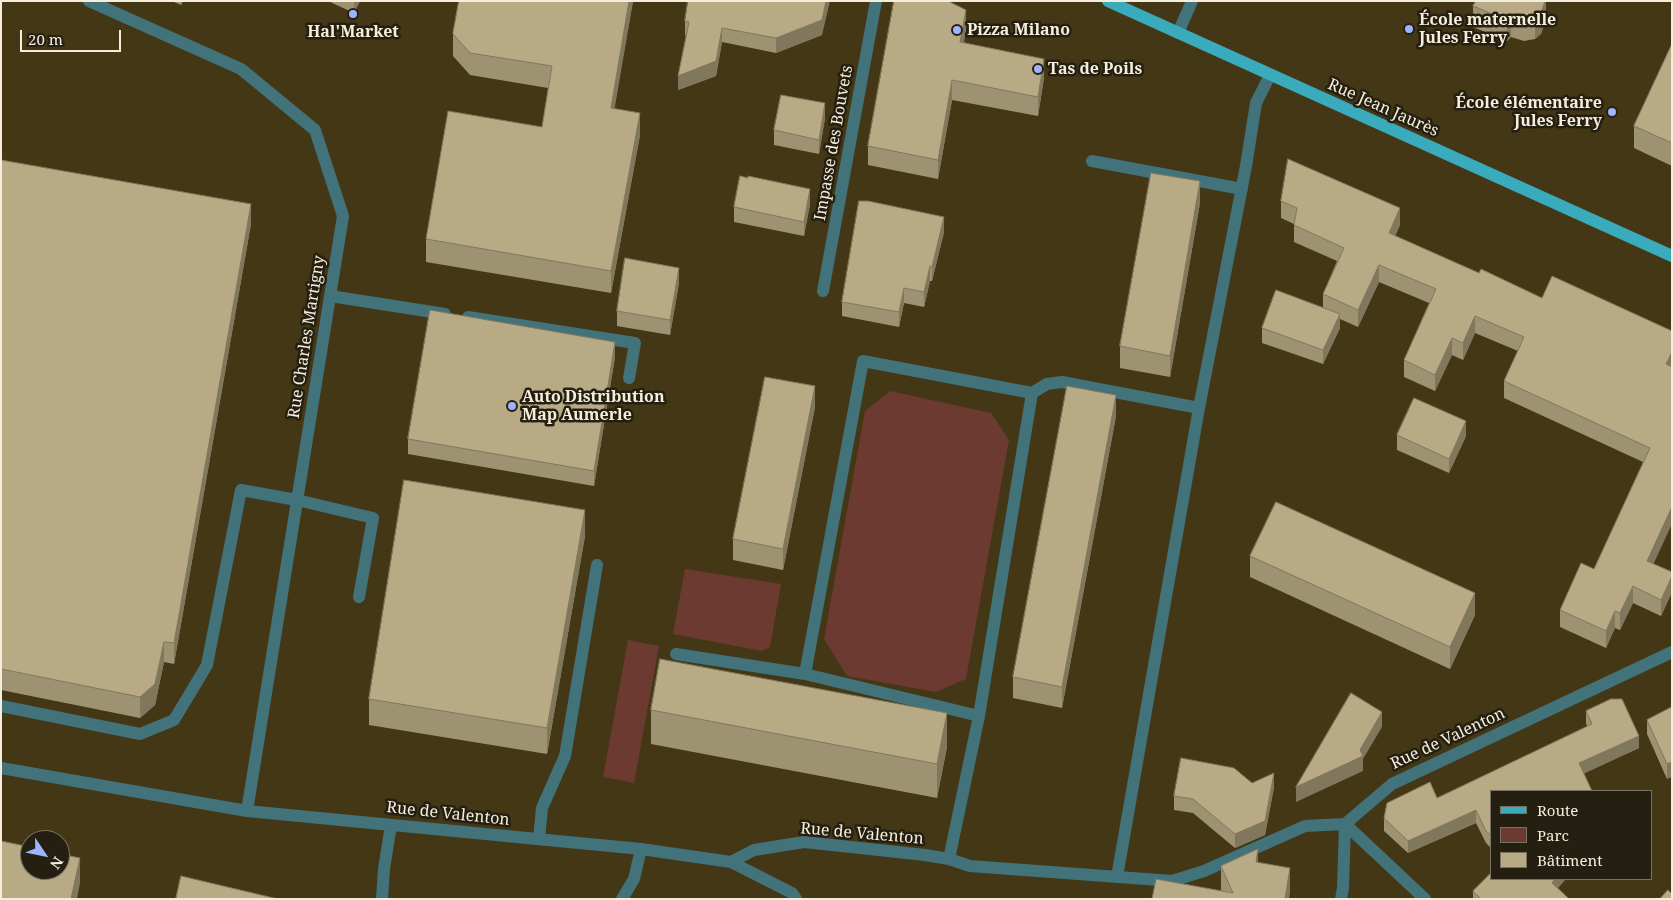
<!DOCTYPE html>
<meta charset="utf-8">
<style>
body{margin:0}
#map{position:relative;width:1673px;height:900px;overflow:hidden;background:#433716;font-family:"Noto Serif",serif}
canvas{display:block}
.frame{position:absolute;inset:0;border:2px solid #f5eedb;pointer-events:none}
.legend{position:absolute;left:1490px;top:790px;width:162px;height:90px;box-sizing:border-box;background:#251f11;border:1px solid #787262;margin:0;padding:6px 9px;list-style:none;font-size:15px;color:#f5eedb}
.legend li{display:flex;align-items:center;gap:10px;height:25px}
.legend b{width:25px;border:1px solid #787262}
.north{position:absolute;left:20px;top:830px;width:50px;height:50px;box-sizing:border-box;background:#251f11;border:1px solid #787262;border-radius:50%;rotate:124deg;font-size:14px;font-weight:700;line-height:20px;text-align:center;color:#f5eedb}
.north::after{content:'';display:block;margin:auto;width:18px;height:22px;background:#9cb4fd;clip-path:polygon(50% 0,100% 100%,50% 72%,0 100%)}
.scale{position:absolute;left:20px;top:30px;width:101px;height:22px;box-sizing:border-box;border:2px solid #f5eedb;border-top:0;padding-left:6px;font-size:15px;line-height:18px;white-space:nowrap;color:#f5eedb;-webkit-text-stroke:4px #251f11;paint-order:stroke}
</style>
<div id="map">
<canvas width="1673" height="900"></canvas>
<div class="frame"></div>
<ul class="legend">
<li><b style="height:6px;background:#39abbc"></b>Route</li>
<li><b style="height:14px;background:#6d3a32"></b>Parc</li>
<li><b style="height:14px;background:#b7aa85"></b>Bâtiment</li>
</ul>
<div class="north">N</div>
<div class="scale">20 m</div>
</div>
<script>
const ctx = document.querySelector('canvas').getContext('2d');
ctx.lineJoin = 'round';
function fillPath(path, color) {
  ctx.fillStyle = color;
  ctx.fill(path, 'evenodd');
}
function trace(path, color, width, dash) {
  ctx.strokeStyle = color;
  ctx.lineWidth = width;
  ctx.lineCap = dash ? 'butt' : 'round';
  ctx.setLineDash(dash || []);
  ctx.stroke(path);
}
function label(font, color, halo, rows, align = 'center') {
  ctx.font = font + ' "Noto Serif",serif';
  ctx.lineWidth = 5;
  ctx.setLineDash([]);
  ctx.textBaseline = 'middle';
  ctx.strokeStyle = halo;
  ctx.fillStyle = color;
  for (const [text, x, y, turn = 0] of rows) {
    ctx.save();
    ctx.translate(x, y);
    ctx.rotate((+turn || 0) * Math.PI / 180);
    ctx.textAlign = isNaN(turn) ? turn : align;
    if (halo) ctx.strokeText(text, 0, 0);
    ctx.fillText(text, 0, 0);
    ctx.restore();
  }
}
fillPath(new Path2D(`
 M890,391L991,413L1009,440L966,679L936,692L847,676L824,639L865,411Z
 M685,569L781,584L770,647L762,651L673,634Z
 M628,640L659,646L634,783L603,777Z`), '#6d3a32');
trace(new Path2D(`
 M89,1L241,69L315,130L343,216L247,811
 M1178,33L1192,1
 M1092,161L1242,189
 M823,291L876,1
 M330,296L445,314
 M468,317L635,343L629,378
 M676,654L805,674
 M1,706L140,734L174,720L207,665L241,490L297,500L373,518L359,597
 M979,716L1032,393
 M1,768L247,811L641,849L731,862L754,850L804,842L925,855L949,859L970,866L1172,881L1204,871L1305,826L1345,824L1392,784L1672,652
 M1345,824L1425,899
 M539,839L542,808L565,756L597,565
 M949,859L979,716L805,674L863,361L1032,393L1047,384L1062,382L1199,408
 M731,862L792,893L796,899
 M1117,877L1199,408L1246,166L1256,103L1270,75
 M382,899L384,869L391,825
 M622,899L634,879L641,849
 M1341,899L1343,888L1345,824`), '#42737b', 12);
trace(new Path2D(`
 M1108,1L1672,256`), '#39abbc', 12);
fillPath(new Path2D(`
 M172,1H183L181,5Z
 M328,1H360L354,13Z
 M459,1H633L614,108L640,135L611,293L426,262V239L542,127L548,88L470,75L453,56V34Z
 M1546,1V19L1541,34L1535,39L1524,41L1511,37L1507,41L1473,27V6Z
 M685,21L822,35L776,53L722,42L716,76L678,90L686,36L685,35Z
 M966,29L964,42L1044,78L1038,116L952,100L938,179L868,165V146Z
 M1672,44V166L1634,148V126Z
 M825,118L819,154L774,145V130Z
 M1,160L251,224L174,664L164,662L155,705L140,718L1,690Z
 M1281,201L1400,225L1395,236L1479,273L1542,298L1672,331L1653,564L1672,572V592L1661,616L1633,603L1620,630L1615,628L1606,648L1560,627V610L1594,569L1643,462L1504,398V381L1518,351L1475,333L1463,360L1452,355L1435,391L1404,377V360L1429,303L1379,282L1358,327L1340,319V328L1323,364L1262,343V328L1323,307V294L1337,261L1294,242V224L1281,218Z
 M1200,203L1170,377L1120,368V346Z
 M810,204L804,236L734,222V207Z
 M944,232L932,281H930L924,307L904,303L899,327L842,316V302Z
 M679,283L670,335L617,326V311Z
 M615,357L594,486L408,454V439Z
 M815,407L783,570L733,560V539Z
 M1116,416L1062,708L1013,698V677Z
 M1397,435L1466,436L1449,473L1397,450Z
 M585,536L547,754L369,725V699Z
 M1250,556L1475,615L1450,669L1250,577Z
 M1672,707L1667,779L1647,734V720Z
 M651,710L947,747L937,798L651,744Z
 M1586,711L1639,748L1584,773L1492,791V849L1486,843L1476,823L1408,853L1384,831V818L1437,798L1587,727L1586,723Z
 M1252,783L1274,787L1265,835L1235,848L1193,813L1174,810V796Z
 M1258,862L1290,893L1152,899L1221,891V866Z
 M1558,888L1569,899H1473V891Z`), '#9d9272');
fillPath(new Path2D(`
 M354,1H360L354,13Z
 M629,1H633L611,130V108Z
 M826,1H830L822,35L776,53V38Z
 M1545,1H1546V19L1541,34L1535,39V18Z
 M966,10V29L960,61V42Z
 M1511,15V37L1507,41V20Z
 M722,28V42L716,76L678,90V76Z
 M1044,59V78L1038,116V97Z
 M952,80V100L938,179V160Z
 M825,103V118L819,154V140Z
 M640,113V135L611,293V271Z
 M1200,181V203L1170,377V356Z
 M810,189V204L804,236V222Z
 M251,204V224L174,664V643Z
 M1400,208V225L1389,250V233Z
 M944,217V232L932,281V267Z
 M1379,265V282L1358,327V310Z
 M930,266V281L924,307V292Z
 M679,268V283L670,335V320Z
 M904,288V303L899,327V312Z
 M1340,314V328L1323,364V350Z
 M1475,316V333L1463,360V343Z
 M1452,338V355L1435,391V375Z
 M615,342V357L594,486V471Z
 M1672,352V369L1666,364Z
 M815,386V407L783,570V549Z
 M1116,395V416L1062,708V687Z
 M1466,421V436L1449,473V459Z
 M1672,507V524L1647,578V561Z
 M585,510V536L547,754V728Z
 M1672,576V592L1661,616V600Z
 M1633,586V603L1620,630V613Z
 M1475,593V615L1450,669V647Z
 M1615,611V628L1606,648V631Z
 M164,642V662L155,705L140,718V697Z
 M1382,712V727L1363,759V771L1296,802V787L1360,750Z
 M947,713V747L937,798V764Z
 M1639,736V748L1579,776V763Z
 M1672,762V777L1667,779V764Z
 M1274,773V787L1265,835L1235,848V834Z
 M1476,810V823L1408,853V841Z
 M1258,849V874L1256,862Z
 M80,858V883L77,899H71Z
 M1290,868V893L1289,899H1285Z
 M1555,879H1566L1552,895V883Z`), '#80775d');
const building = new Path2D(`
 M459,1H629L611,108L640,113L611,271L426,239L448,111L542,127L552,66L470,53L453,34Z
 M688,1H826L822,20L776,38L722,28L716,61L678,76L689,22L685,21Z
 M894,1H948L966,10L960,42L1044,59L1038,97L952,80L938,160L868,146Z
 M1476,1H1545L1541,13L1535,18L1524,20L1511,15L1507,20L1473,6Z
 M1672,44V143L1634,126Z
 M781,95L825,103L819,140L774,130Z
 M1288,159L1400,208L1389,233L1479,273L1481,269L1542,298L1552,276L1672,331V352L1666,364L1672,367V507L1647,561L1672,572V576L1661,600L1633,586L1620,613L1615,611L1606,631L1560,610L1581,563L1594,569L1650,448L1504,381L1524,337L1475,316L1463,343L1452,338L1435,375L1404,360L1436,289L1379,265L1358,310L1323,294L1344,248L1294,225L1297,208L1281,201Z
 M1,160L251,204L174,643L164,642L155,684L140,697L1,669Z
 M1151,173L1200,181L1170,356L1120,346Z
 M740,176L748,178V176L810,189L804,222L734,207Z
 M859,201H868L944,217L932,267L930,266L924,292L904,288L899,312L842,302Z
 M625,258L679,268L670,320L617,311Z
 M1276,290L1340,314L1323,350L1262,328Z
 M430,310L615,342L594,471L408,439Z
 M765,377L815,386L783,549L733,539Z
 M1067,386L1116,395L1062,687L1013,677Z
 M1414,398L1466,421L1449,459L1397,435Z
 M404,480L585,510L547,728L369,699Z
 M1276,502L1475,593L1450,647L1250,556Z
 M660,659L947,713L937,764L651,710Z
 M1351,693L1382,712L1360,750L1363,756L1296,787Z
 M1611,699H1622L1639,736L1579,763L1592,791H1492V836L1486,831L1476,810L1408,841L1384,818L1387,803L1430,782L1437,798L1592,724L1586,711Z
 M1672,707V762L1667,764L1647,720Z
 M1181,758L1234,768L1252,783L1274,773L1265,821L1235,834L1193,799L1174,796Z
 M1,841L30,847V870H60V854L80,858L71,899H1Z
 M1258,849L1256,862L1290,868L1285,899H1152L1156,879L1233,893L1221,866Z
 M1492,872V879H1555L1552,883L1569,899H1481L1473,891Z
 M181,876L278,899H176Z
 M1668,890L1672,894V899H1660Z`);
fillPath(building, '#b7aa85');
trace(building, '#80775d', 1);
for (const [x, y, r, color] of [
 [353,14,5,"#9cb4fd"],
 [1409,29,5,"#9cb4fd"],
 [957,30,5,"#9cb4fd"],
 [1038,69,5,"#9cb4fd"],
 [1612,112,5,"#9cb4fd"],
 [512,406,5,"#9cb4fd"]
]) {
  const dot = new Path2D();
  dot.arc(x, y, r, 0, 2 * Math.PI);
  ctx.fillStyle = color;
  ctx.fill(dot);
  trace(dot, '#251f11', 2);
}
label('bold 16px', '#f5eedb', '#251f11', [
 ["École maternelle",1419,20],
 ["Jules Ferry",1419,38],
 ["Pizza Milano",967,30],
 ["Hal'Market",353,32,"center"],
 ["Tas de Poils",1048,69],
 ["École élémentaire",1602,103,"right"],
 ["Jules Ferry",1602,121,"right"],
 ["Auto Distribution",522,397],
 ["Map Aumerle",522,415]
], 'left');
label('16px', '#f5eedb', '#251f11', [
 ["Rue Jean Jaurès",1383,108,24],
 ["Impasse des Bouvets",834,143,-80],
 ["Rue Charles Martigny",307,337,-81],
 ["Rue de Valenton",1448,739,-25],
 ["Rue de Valenton",448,814,6],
 ["Rue de Valenton",862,834,5]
]);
</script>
